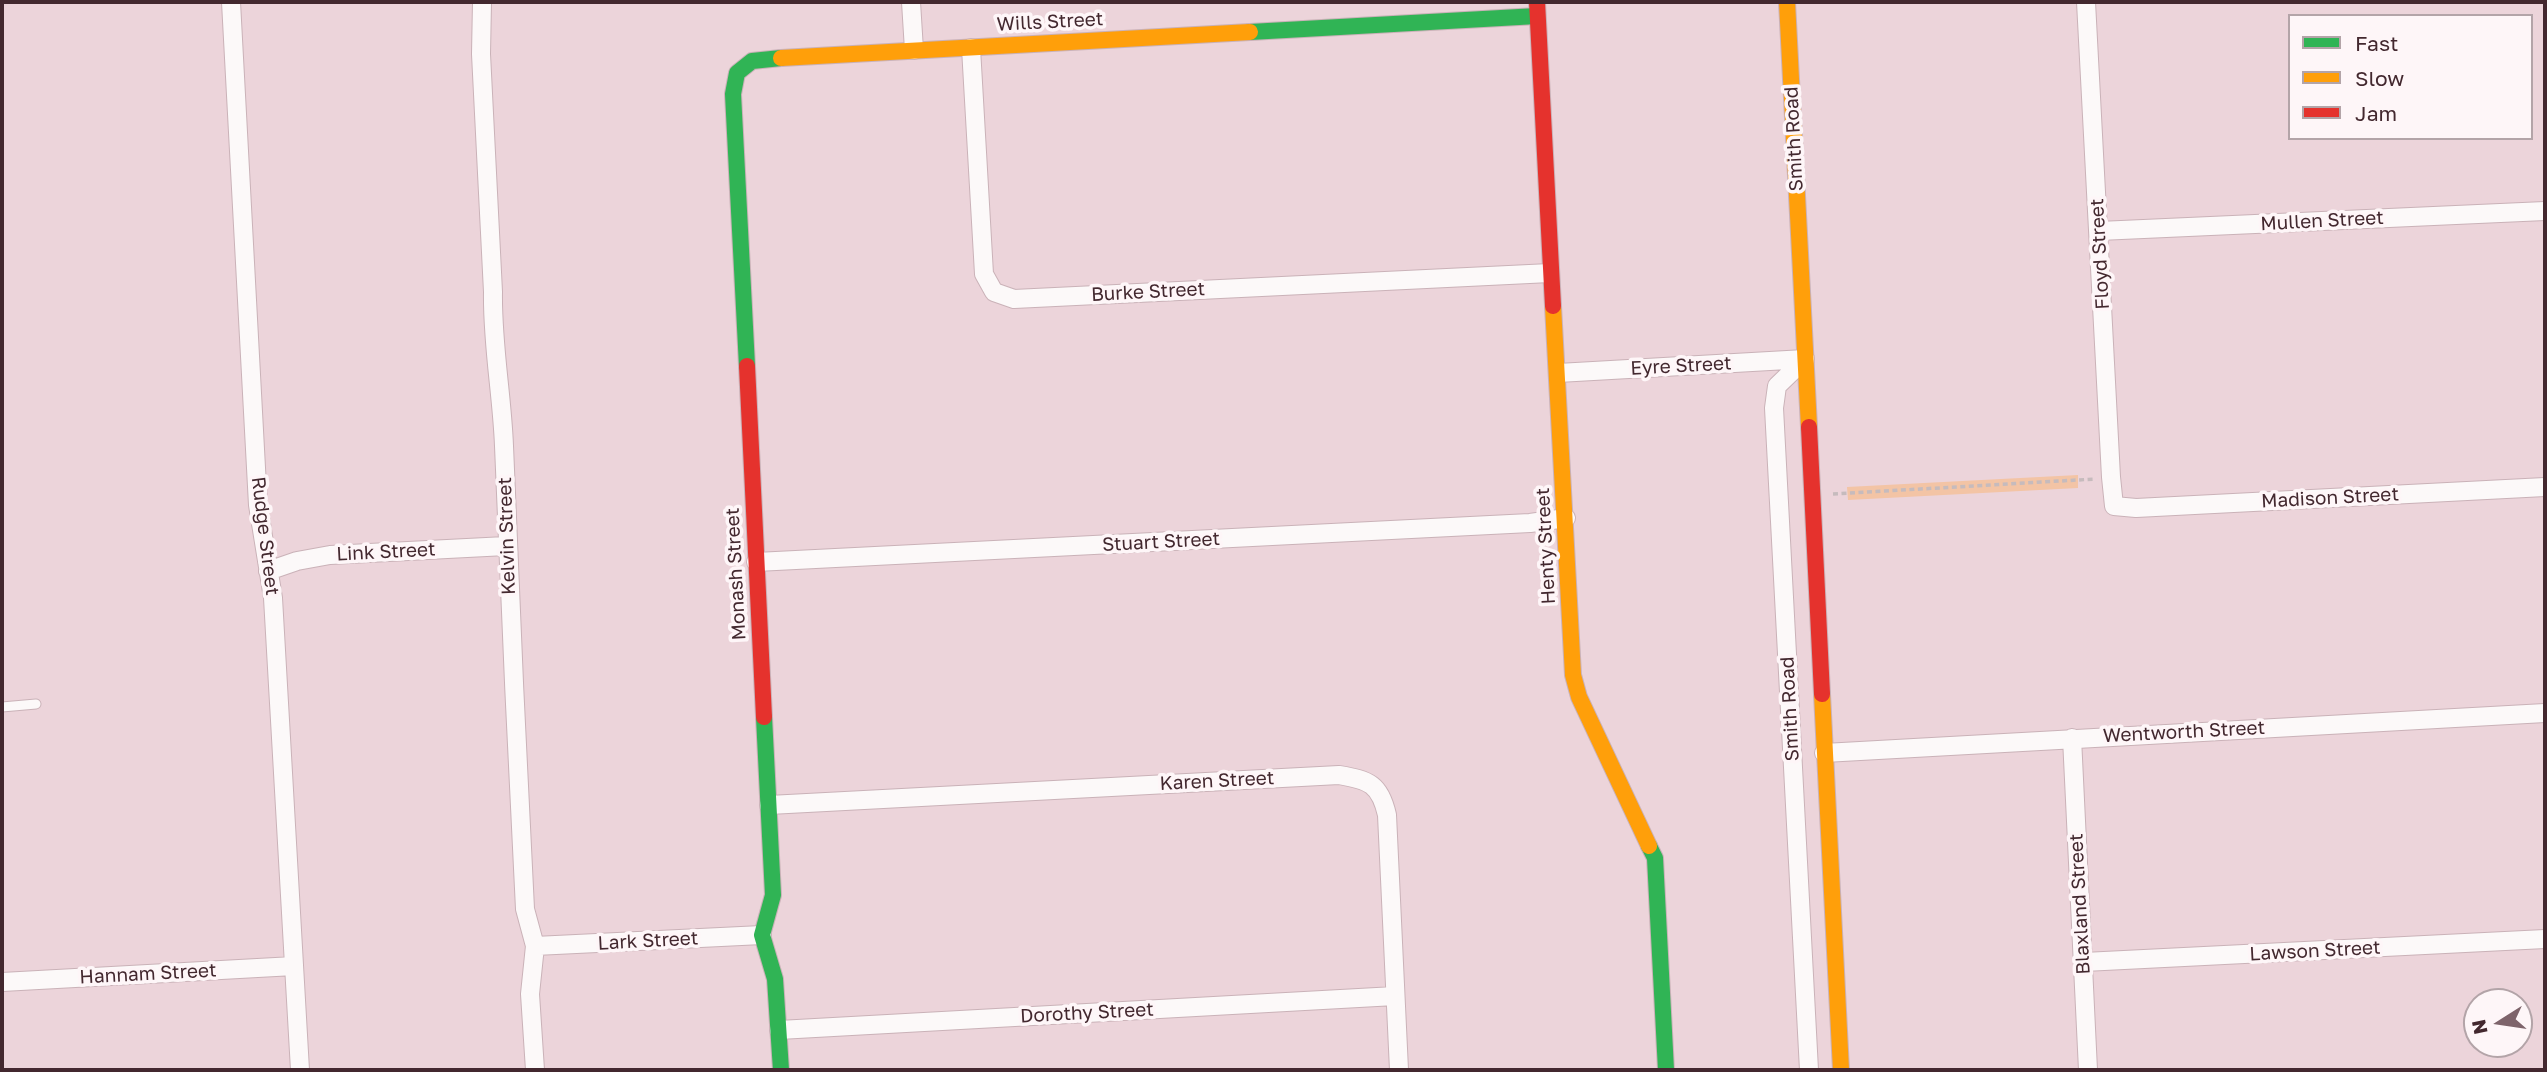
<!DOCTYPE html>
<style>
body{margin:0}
#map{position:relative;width:2547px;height:1072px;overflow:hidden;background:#ecd4da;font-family:"Golos Text",sans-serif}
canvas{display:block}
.frame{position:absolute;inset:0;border:4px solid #43282f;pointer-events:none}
.legend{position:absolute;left:2288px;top:14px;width:245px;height:126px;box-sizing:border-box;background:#fef6f8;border:2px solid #b3a4a8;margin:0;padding:9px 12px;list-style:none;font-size:21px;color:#43282f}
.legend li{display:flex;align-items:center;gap:14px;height:35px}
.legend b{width:35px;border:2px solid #b3a4a8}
.north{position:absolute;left:2463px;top:988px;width:70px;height:70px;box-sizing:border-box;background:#fef6f8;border:2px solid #b3a4a8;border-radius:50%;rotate:258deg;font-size:19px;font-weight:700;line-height:28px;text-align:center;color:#43282f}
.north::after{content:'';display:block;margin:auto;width:24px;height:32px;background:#7e646b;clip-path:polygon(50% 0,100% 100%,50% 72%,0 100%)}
</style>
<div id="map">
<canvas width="2547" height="1072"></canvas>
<div class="frame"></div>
<ul class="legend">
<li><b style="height:9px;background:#30b455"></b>Fast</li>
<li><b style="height:9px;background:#ff9f0a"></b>Slow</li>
<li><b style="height:9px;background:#e5322d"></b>Jam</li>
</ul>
<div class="north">N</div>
</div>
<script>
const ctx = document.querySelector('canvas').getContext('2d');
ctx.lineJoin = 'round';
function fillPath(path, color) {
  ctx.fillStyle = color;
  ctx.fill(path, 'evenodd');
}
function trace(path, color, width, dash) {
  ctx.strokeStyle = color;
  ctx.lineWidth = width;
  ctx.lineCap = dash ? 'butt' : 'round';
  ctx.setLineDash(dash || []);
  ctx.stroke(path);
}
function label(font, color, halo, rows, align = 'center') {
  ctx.font = font + ' "Golos Text",sans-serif';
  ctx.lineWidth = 7;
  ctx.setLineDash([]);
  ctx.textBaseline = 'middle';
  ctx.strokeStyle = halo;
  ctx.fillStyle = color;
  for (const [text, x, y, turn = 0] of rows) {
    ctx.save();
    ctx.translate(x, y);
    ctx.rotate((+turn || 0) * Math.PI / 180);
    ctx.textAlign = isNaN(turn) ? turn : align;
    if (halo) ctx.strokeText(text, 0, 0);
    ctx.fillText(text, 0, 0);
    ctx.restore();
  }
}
fillPath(new Path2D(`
 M2078,475V488L1848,500L1847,487Z`), '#f3c4a5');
const lane = new Path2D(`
 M2,707L36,704`);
const street = new Path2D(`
 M231,2L258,505L273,598L300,1070
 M482,2L481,54L493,292C492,344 502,394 504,446C510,600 517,755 525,909L535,946L530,994L535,1070
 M911,2L914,50
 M2086,2L2111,477L2114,506L2136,508L2545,487
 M971,48L984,274L994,292L1014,299L1550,273
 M2099,231L2545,211
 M1805,359L1777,386L1774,408L1809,1070
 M1558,373L1805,359
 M756,562L1530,523L1566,518
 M268,571L297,561L330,555L506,546
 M2072,738L2088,1070
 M1824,753L2545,713
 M769,805L1339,775C1369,780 1380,784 1387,815L1399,1070
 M535,946L762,935
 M2084,962L2545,939
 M2,982L294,966
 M779,1030L1395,996`);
const fast = new Path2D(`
 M1250,32L1537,16
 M747,366L733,94L737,73L752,61L781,58
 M764,717L773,895L762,935L775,979L781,1070
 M1649,846L1655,858L1666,1070`);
const slow = new Path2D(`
 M1787,2L1809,427
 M781,58L1250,32
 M1553,306L1573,675L1579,697L1649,846
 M1822,694L1841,1070`);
const jam = new Path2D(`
 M1537,2L1553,306
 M747,366L764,717
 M1809,427L1822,694`);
trace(lane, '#cab2b8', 11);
trace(street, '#cab2b8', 20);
trace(fast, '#cab2b8', 18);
trace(slow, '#cab2b8', 18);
trace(jam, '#cab2b8', 18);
trace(new Path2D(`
 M1833,494L2095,479`), '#c6bbbd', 3.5, [5, 3.5]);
trace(lane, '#fcf9f9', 9);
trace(street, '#fcf9f9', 18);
trace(fast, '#30b455', 16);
trace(slow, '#ff9f0a', 16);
trace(jam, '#e5322d', 16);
label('19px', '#43282f', '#fef6f8', [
 ["Wills Street",1050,22,-3],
 ["Smith Road",1794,139,-93],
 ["Mullen Street",2322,221,-3],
 ["Floyd Street",2100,254,-93],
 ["Burke Street",1148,292,-3],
 ["Eyre Street",1681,366,-3],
 ["Madison Street",2330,498,-3],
 ["Rudge Street",265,536,83],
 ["Kelvin Street",507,536,-92],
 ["Stuart Street",1161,542,-3],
 ["Henty Street",1546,546,-93],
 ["Link Street",386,552,-3],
 ["Monash Street",736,574,-93],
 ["Smith Road",1790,709,-93],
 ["Wentworth Street",2184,732,-3],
 ["Karen Street",1217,781,-3],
 ["Blaxland Street",2080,904,-93],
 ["Lark Street",648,941,-3],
 ["Lawson Street",2315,951,-3],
 ["Hannam Street",148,974,-3],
 ["Dorothy Street",1087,1013,-3]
]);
</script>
